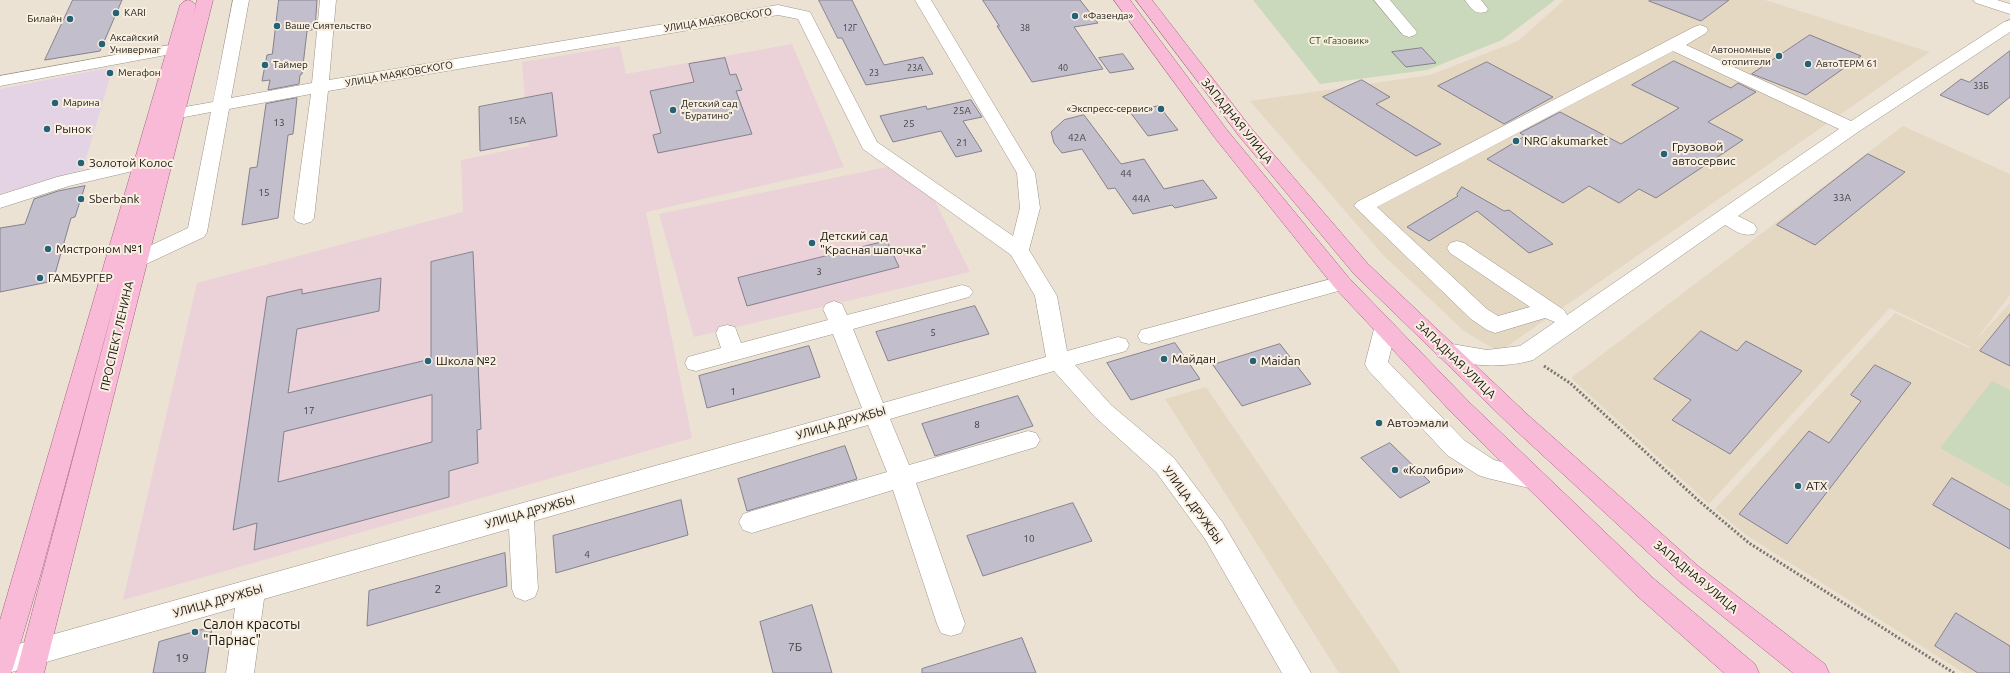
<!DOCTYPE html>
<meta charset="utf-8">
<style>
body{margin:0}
canvas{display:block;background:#ebe2d4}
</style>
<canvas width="2010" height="673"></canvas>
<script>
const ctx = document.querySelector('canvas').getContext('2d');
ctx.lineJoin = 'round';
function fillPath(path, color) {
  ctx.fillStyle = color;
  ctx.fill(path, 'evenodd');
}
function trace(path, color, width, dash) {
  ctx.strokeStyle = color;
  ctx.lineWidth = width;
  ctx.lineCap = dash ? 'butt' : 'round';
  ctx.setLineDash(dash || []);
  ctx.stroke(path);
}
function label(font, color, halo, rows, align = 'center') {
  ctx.font = font + ' Ubuntu,sans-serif';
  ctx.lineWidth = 4;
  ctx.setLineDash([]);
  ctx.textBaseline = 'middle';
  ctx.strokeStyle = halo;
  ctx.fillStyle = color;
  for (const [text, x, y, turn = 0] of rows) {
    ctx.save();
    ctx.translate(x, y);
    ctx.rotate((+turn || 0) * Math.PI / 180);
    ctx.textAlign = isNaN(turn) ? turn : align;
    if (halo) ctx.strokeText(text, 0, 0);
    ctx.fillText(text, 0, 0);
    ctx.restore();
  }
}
fillPath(new Path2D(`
 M113,67L83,169L0,194V89Z`), '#e3d3e5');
fillPath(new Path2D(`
 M1564,0H1765L1930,52L1499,352L1464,331L1383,255L1250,101L1430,75L1518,41Z
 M1903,126L2010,174V295L1975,341L2010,303V673H1964L1746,535L1715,509L1895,313L1969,348L1970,347L1890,308L1709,504L1571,378Z
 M1206,387L1401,673H1339L1165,399Z`), '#e5d8c3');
fillPath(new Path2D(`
 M792,44L844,167L646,212L692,438L123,600L197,283L463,212L461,160L529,146L522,62L620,46L626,74Z
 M887,167L931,193L970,272L694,337L659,214Z`), '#ebd1d8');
fillPath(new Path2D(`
 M1253,0H1555L1502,40L1427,70L1320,84Z
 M1992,381L2010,390V487L1940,448Z`), '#cad8bb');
const building = new Path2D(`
 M73,0H122L100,51L45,60Z
 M279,0H317L315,29L307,31L302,74L300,75L299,84L268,90L270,80L262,81L267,55L272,54Z
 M819,0H852L884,65L923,57L933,74L866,85L842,38H838Z
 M983,0H1080L1098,23L1074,27L1103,69L1032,82L997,26H999Z
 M1650,0H1729L1701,21L1649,1Z
 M1810,35L1861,56L1806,95L1752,74Z
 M1422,48L1436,63L1406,67L1392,52Z
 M2010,51V97L1988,115L1940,95L1961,79L1969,82Z
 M1123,54L1134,69L1110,73L1099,58Z
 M725,58L730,75L736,74L742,90L736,91L752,134L658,153L653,135L661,133L650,91L694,82L689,64Z
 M1674,61L1731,88L1738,83L1756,92L1708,122L1743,140L1656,198L1639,189L1619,203L1589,186L1563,203L1487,159L1525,136L1520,133L1560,112L1621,144L1679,108L1632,85Z
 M1487,62L1553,97L1504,124L1438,86Z
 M1362,80L1390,97L1376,104L1441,144L1416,156L1323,97Z
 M552,93L557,136L480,151L479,107Z
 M297,98L293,134L288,135L278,218L242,225L250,168L257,167L266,104Z
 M971,100L982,117L963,121L982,151L956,157L941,131L893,142L880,116L926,106L927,109Z
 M1159,106L1178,130L1148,136L1130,112Z
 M1084,115L1121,164L1144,159L1164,189L1203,180L1217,198L1175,208L1172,205L1133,214L1115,188L1108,189L1082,149L1062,153L1054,143L1051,132L1064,120Z
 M1868,154L1905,172L1815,245L1777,225Z
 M85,186L75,217L71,218L53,281L0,292V228L25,224L34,199L58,191Z
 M1462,187L1504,211L1509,210L1553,244L1529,253L1477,211L1429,241L1407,227L1458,196L1457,195Z
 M887,241L899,267L747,306L738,278Z
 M473,252L481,429L477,430L478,463L449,471V497L254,550L257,523L233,530L267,297L302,289V294L381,278L379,311L297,329L288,393L431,359V262ZM432,395V442L278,482L284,432Z
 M975,306L989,334L888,361L876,332Z
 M2010,314V366L1980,351Z
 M1701,331L1737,351L1746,341L1802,371L1730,454L1672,420L1691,400L1654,379Z
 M1175,343L1200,379L1131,400L1107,363Z
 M1280,344L1311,384L1242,406L1213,365Z
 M809,346L820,377L707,408L699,376Z
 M1875,365L1911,383L1787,544L1739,514L1809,431L1829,443L1861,401L1851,395Z
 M1018,396L1033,426L935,456L922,424Z
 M1390,443L1430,482L1400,498L1361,458Z
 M845,446L857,479L747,511L738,479Z
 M1952,478L2010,510V549L1933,505Z
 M681,500L688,535L556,573L553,536Z
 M1073,503L1092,541L983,576L967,536Z
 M505,553L507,586L367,626L369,591Z
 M812,605L832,673H773L760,622Z
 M1956,613L2010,646V673H1978L1935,646Z
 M212,627L205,673H153L159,642Z
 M1022,638L1036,673H922V669Z`);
fillPath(building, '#c2becc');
trace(building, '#85818e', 1);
const minor = new Path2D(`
 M233,0H249L231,98L312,83L320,0H336L329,80L778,5L810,12L877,142L1013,236L1020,208L1017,173L915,0H931L1035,173L1040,208L1029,250L1057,296L1067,351L1118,337L1126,339L1129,345L1126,351L1075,365L1111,405L1174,458L1223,523L1311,673H1282L1205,539L1156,472L1095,417L1054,371L890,419L909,465L1028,431L1036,433L1040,440L1036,447L916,483L965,624L961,633L951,636L941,633L937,624L893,490L752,533L743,530L739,522L743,514L752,511L887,472L868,425L534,521L538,589L535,597L525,601L515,597L512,589L509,529L264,599L254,673H226L235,608L8,673H0L1,649L862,408L833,334L696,371L688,369L685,363L688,357L721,348L716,333L719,327L727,325L735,327L741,343L828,320L823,309L826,304L834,301L842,304L847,315L962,285L969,287L973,292L969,297L853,329L883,403L1046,357L1035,296L1011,255L863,149L798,19L778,15L328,91L314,218L311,222L304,224L297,222L294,218L311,94L229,109L207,232L204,237L142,266L135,268L128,266L125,261L128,256L188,228L211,112L174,119L168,118L165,114L168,110L213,102Z
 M1374,0H1390L1417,32L1415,35L1409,37L1403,35Z
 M1465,0H1481L1488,9L1486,12C1474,15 1471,8 1465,0Z
 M1973,0H1997L2010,4V14L1976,3Z
 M2010,20V32L1858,132L1738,216L1754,224L1757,229L1754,234C1743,237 1735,231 1725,225L1533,360C1502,369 1468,366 1438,357L1435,351L1438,345L1446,343L1487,350L1520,346L1555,322L1545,318L1495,333L1487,330L1471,319L1354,206L1357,202L1694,27L1700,25L1706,27L1708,30L1706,33L1686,45L1851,121L2004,22ZM1673,51L1839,129L1567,315L1564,310L1464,243L1457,241L1450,243L1447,248L1450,253L1530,307L1498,316L1487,309L1377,207Z
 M192,41L198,43L200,46L198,49L0,86V76Z
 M143,157L150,159L152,163L150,167L69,186L0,208V195L57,177Z
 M1342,276L1349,278L1352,283L1349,288L1149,344L1141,342L1138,336L1141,330L1149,328Z
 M1385,321L1393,323L1396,329L1388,362L1465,441L1494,460L1542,472L1545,479L1542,486L1533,489L1487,478L1478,475L1447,455L1368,370L1365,364L1374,329L1377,323Z`);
const major = new Path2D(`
 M188,0L193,2L196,5L193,16L197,0H213L44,673H16L121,278L41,573L14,665L11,673H0V620L180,5L183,2Z
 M1114,0H1130L1227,130L1349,278L1469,402L1653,578L1755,664L1759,673H1724L1635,594L1453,414L1335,288L1215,138Z
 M1136,0H1152L1251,128L1368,264L1528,415L1698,566L1825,664L1829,673H1793L1680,582L1512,427L1354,274L1239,136Z`);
trace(minor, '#9b9386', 1);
trace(major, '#a66281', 1);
trace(new Path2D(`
 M1544,366L1570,383L1699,501L1749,543L1954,673`), '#7b766d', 3, [2, 2]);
fillPath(minor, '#fff');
fillPath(major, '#f8bad7');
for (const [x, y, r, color] of [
 [116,13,4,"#246278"],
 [1075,16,4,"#246278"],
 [70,19,4,"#246278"],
 [277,26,4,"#246278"],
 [102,44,4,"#246278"],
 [1779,56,4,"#246278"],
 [1808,64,4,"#246278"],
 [265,65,4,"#246278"],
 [110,73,4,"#246278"],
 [55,103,4,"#246278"],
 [1161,109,4,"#246278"],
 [673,110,4,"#246278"],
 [47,129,4,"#246278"],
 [1516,141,4,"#246278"],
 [1664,154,4,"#246278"],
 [81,163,4,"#246278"],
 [81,199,4,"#246278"],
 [812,243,4,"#246278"],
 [48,249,4,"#246278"],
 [40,278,4,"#246278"],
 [1164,359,4,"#246278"],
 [428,361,4,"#246278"],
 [1253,361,4,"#246278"],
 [1379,423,4,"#246278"],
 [1395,470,4,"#246278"],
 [1798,486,4,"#246278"],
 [195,632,4,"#246278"]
]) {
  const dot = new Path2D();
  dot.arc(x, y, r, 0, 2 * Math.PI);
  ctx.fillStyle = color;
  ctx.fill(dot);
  trace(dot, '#f8efe1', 1.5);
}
label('9px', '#423f40', null, [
 ["12Г",850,28],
 ["38",1025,28],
 ["23А",915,68],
 ["40",1063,68],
 ["23",874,73],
 ["33Б",1981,86]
]);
label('10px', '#181511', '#f8efe1', [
 ["KARI",124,13],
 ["«Фазенда»",1083,16],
 ["Билайн",62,19,"right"],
 ["Ваше Сиятельство",285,26],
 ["Аксайский",110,38],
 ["Универмаг",110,50],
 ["Автономные",1771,50,"right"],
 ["отопители",1771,62,"right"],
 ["АвтоТЕРМ 61",1816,64],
 ["Таймер",273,65],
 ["Мегафон",118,73],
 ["Марина",63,103],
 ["Детский сад",681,104],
 ["\"Буратино\"",681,116],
 ["«Экспресс-сервис»",1153,109,"right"]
], 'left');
label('10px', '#181511', '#f8efe1', [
 ["УЛИЦА МАЯКОВСКОГО",718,20,-9],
 ["УЛИЦА МАЯКОВСКОГО",399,74,-10]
]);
label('10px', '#304214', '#f8efe1', [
 ["СТ «Газовик»",1339,41]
]);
label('10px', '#423f40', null, [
 ["25А",962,111],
 ["15А",517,121],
 ["13",279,123],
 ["25",909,124],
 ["42А",1077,138],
 ["21",962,143],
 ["44",1126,174],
 ["15",264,193],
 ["33А",1842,198],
 ["44А",1141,199],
 ["3",819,272],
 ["5",933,333],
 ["1",733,392],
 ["17",309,411],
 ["8",977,425],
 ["10",1029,539],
 ["4",587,555]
]);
label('12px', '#181511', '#f8efe1', [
 ["ЗАПАДНАЯ УЛИЦА",1237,121,51],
 ["ПРОСПЕКТ ЛЕНИНА",117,336,-77],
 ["ЗАПАДНАЯ УЛИЦА",1456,360,44],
 ["УЛИЦА ДРУЖБЫ",841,423,-16],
 ["УЛИЦА ДРУЖБЫ",1193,505,54],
 ["УЛИЦА ДРУЖБЫ",530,512,-16],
 ["ЗАПАДНАЯ УЛИЦА",1696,577,40],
 ["УЛИЦА ДРУЖБЫ",218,601,-16]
]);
label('12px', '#181511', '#f8efe1', [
 ["Рынок",55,129],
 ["NRG akumarket",1524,141],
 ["Грузовой",1672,147],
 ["автосервис",1672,161],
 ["Золотой Колос",89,163],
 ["Sberbank",89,199],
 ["Детский сад",820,236],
 ["\"Красная шапочка\"",820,250],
 ["Мястроном №1",56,249],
 ["ГАМБУРГЕР",48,278],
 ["Майдан",1172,359],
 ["Школа №2",436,361],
 ["Maidan",1261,361],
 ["Автоэмали",1387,423],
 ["«Колибри»",1403,470],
 ["АТХ",1806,486]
], 'left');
label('12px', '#423f40', null, [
 ["2",438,589],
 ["7Б",795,647],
 ["19",182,658]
]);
label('14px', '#181511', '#f8efe1', [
 ["Салон красоты",203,624],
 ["\"Парнас\"",203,640]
], 'left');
</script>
